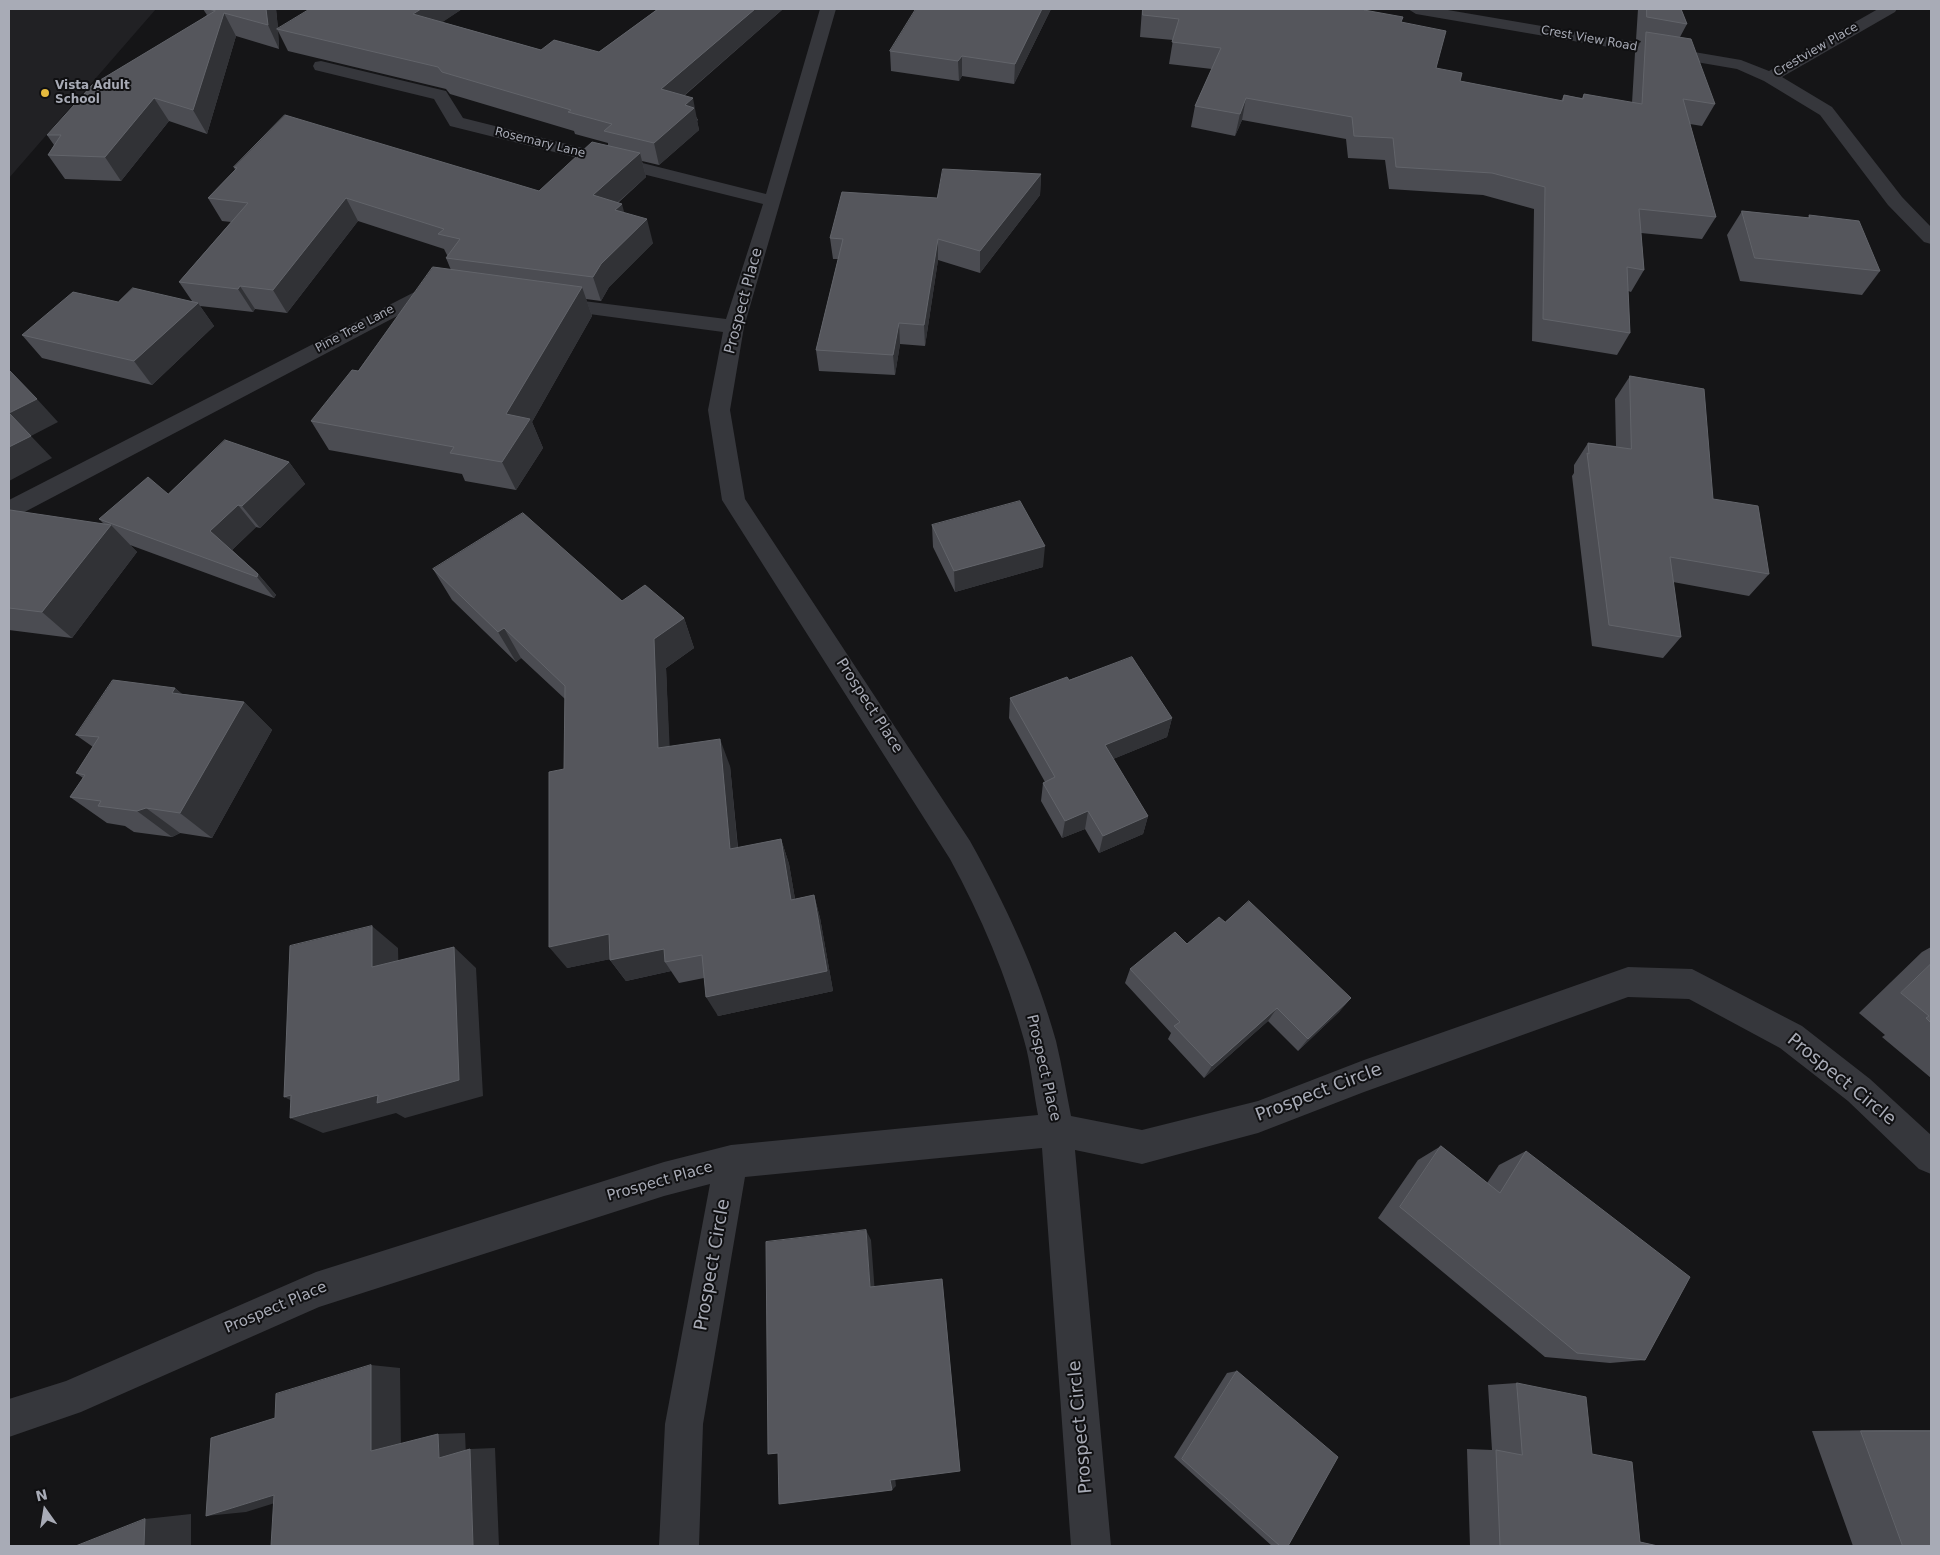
<!DOCTYPE html>
<style>
body{margin:0}
#map{position:relative;width:1940px;height:1555px;overflow:hidden;background:#151517;font-family:"DejaVu Sans",sans-serif}
canvas{display:block}
.frame{position:absolute;inset:0;border:10px solid #a8abb6;pointer-events:none}
.north{position:absolute;left:20px;top:1485px;width:50px;height:50px;-webkit-text-stroke:4px #101012;paint-order:stroke;rotate:347deg;font-size:14px;font-weight:700;line-height:20px;text-align:center;color:#a8abb6}
.north::after{content:'';display:block;margin:auto;width:18px;height:22px;background:#a8abb6;clip-path:polygon(50% 0,100% 100%,50% 72%,0 100%)}
</style>
<div id="map">
<canvas width="1940" height="1555"></canvas>
<div class="frame"></div>
<div class="north">N</div>
</div>
<script>
const ctx = document.querySelector('canvas').getContext('2d');
ctx.lineJoin = 'round';
function fillPath(path, color) {
  ctx.fillStyle = color;
  ctx.fill(path, 'evenodd');
}
function trace(path, color, width, dash) {
  ctx.strokeStyle = color;
  ctx.lineWidth = width;
  ctx.lineCap = dash ? 'butt' : 'round';
  ctx.setLineDash(dash || []);
  ctx.stroke(path);
}
function label(font, color, halo, rows, align = 'center') {
  ctx.font = font + ' "DejaVu Sans",sans-serif';
  ctx.lineWidth = 4;
  ctx.setLineDash([]);
  ctx.textBaseline = 'middle';
  ctx.strokeStyle = halo;
  ctx.fillStyle = color;
  for (const [text, x, y, turn = 0] of rows) {
    ctx.save();
    ctx.translate(x, y);
    ctx.rotate((+turn || 0) * Math.PI / 180);
    ctx.textAlign = isNaN(turn) ? turn : align;
    if (halo) ctx.strokeText(text, 0, 0);
    ctx.fillText(text, 0, 0);
    ctx.restore();
  }
}
fillPath(new Path2D(`
 M9,9H156L9,178Z`), '#212124');
fillPath(new Path2D(`
 M820,9H836L744,327L730,410L745,499L970,841C1005,904 1037,971 1056,1041C1062,1066 1066,1091 1071,1116L1142,1130L1258,1101L1364,1060L1628,967L1692,969L1802,1026L1870,1079L1931,1135V1174L1919,1169L1848,1101L1780,1048L1689,999L1628,997L1364,1092L1258,1133L1142,1164L1075,1150L1111,1546H1071L1042,1148L745,1177L703,1424L699,1546H659L665,1424L710,1184L664,1196L319,1307L81,1412L9,1437V1399L66,1381L316,1272L664,1162L731,1145L1038,1115C1033,1090 1031,1064 1024,1040C1007,977 981,916 950,859L722,500L708,410L723,332L552,309L545,308L542,303L545,298L552,297L726,319L763,204L450,126L434,99L315,70L313,66L315,62L321,61L446,91L463,118L766,194Z
 M1408,9H1442L1741,60L1769,71L1878,9H1897L1895,12L1782,77L1832,107L1902,197L1931,227V244L1924,242L1888,205L1820,115L1764,81L1737,69L1416,14Z
 M436,281L449,284L452,288L449,292L439,294L17,516L9,518V500Z`), '#36373c');
fillPath(new Path2D(`
 M203,9H276L278,29L462,9L442,22L541,50L599,52L658,9H783L684,96L698,120L697,121L699,130L659,165L642,161L646,177L618,203L624,213L653,243L609,287L601,301L586,299L592,316L532,422L543,448L516,490L465,481L462,474L329,450L311,421L358,371L451,270L446,258L448,257L444,249L358,221L287,313L255,309L253,312L200,306L214,326L152,385L42,358L22,335L118,302L192,301L179,282L231,222L222,221L208,198L235,170L234,167L539,191L608,146V143L575,134L574,131L450,94L446,89L288,51L278,31L279,49L236,36L207,134L169,121L121,181L65,179L48,155L54,145L47,135L207,15Z
 M1051,9L1014,84L962,76L959,81L891,71L890,51Z
 M1142,9H1365L1364,10L1401,22L1436,68L1460,81L1561,101L1564,95L1582,98L1584,94L1632,103L1635,53L1641,41L1636,40L1638,9H1681L1687,24L1680,37L1715,104L1702,126L1690,124L1716,217L1702,239L1641,233L1644,270L1631,292L1628,291L1630,333L1617,355L1532,341L1534,209L1483,195L1389,189L1385,160L1348,158L1346,139L1242,120L1235,136L1191,127L1195,106L1212,69L1169,64L1173,40L1140,37Z
 M1041,174L1040,195L980,273L938,260L925,346L900,344L895,375L819,371L816,350L838,259H833L830,238L937,198Z
 M1742,211L1808,218L1809,215L1880,271L1862,295L1740,281L1727,235Z
 M1630,376L1713,499L1769,574L1749,596L1673,582L1681,637L1663,658L1592,646L1572,476L1574,473V465L1588,443L1616,446L1615,399Z
 M289,462L305,484L260,528L256,527L232,550L258,574L276,595L274,598L130,545L137,552L72,638L9,630V512L104,524L99,519L168,494Z
 M932,525L1043,567L955,592L933,547Z
 M433,569L622,601L684,618L694,648L666,668L669,746L730,766L738,848L781,839L789,864L795,899L814,895L820,918L833,991L718,1016L704,978L679,983L671,971L626,981L610,960V959L567,968L564,769L565,699L521,658L516,662L452,600Z
 M1069,680L1172,718L1167,737L1113,759L1148,816L1143,834L1099,853L1085,829L1062,838L1041,801L1043,783L1045,782L1009,718L1010,698Z
 M175,688L182,694L244,702L272,730L212,838L180,833L172,837L134,832L125,826L107,823L70,797L83,778L76,773L93,747L76,735Z
 M1225,922L1351,998L1339,1012L1298,1051L1268,1021L1204,1078L1168,1039L1171,1033L1125,983L1130,969L1187,944Z
 M1931,947V1078L1882,1037L1885,1035L1859,1013L1922,952Z
 M1441,1146L1487,1183L1499,1165L1526,1151L1645,1360L1610,1363L1545,1357L1378,1218L1418,1160Z
 M1237,1371L1288,1546H1272L1174,1457L1227,1373Z
 M1517,1383L1592,1454L1640,1542L1658,1546H1470L1467,1449L1492,1450L1488,1385Z
 M1883,1430H1931V1546H1853L1812,1431Z`), '#4b4c52');
fillPath(new Path2D(`
 M266,9H276L278,29H277L278,31L279,49L268,25Z
 M421,9H462L422,36L413,14Z
 M755,9H783L666,111L661,89Z
 M1042,9H1051L1014,84L1015,64Z
 M224,13L236,36L207,134L193,110Z
 M962,56V76L959,81L958,61Z
 M154,98L169,121L121,181L105,157Z
 M693,98L699,130L659,165L654,143L685,105Z
 M1246,98L1242,120L1235,136L1240,114Z
 M640,153L646,177L600,218L593,195Z
 M1041,174L1040,195L980,273V251Z
 M346,198L358,221L287,313L273,290Z
 M622,204L628,227L615,210Z
 M647,219L653,243L609,287L601,301L593,277L601,264Z
 M938,239V260L925,346L924,325Z
 M240,286L255,309L253,312L238,289Z
 M582,287L592,316L532,422L543,448L516,490L502,462L506,414Z
 M198,303L214,326L152,385L134,361Z
 M899,323L900,344L895,375L893,355Z
 M37,399L58,422L31,436L52,458L9,481V413Z
 M289,462L305,484L260,528L242,506Z
 M238,505L256,527L229,553L210,531Z
 M111,525L137,552L72,638L42,612Z
 M1045,546L1043,567L955,592L954,571Z
 M258,574L276,595L274,598L257,577Z
 M684,618L694,648L666,668L671,775L658,748L654,639Z
 M504,628L521,658L516,662L498,632Z
 M175,688L206,716L172,693Z
 M244,702L272,730L212,838L180,813Z
 M1172,718L1167,737L1101,764L1105,745Z
 M720,739L730,766L740,873L730,849Z
 M146,808L180,833L172,837L137,811Z
 M1088,811L1085,829L1062,838L1065,821Z
 M1148,816L1143,834L1099,853L1103,836Z
 M781,839L789,864L799,922L791,900Z
 M814,895L820,918L833,991L718,1016L706,997Z
 M372,926L398,948L399,988L372,967Z
 M609,934L625,956L567,968L549,947Z
 M454,947L476,968L483,1096L405,1118L396,1113L323,1133L290,1118L315,1112L284,1097Z
 M664,949L665,962L671,971L626,981L610,960Z
 M1351,998L1339,1012L1298,1051L1308,1039Z
 M1277,1008L1268,1021L1204,1078L1212,1066Z
 M866,1230L871,1240L875,1294L870,1287Z
 M942,1279L943,1286L960,1469V1471Z
 M371,1365L400,1368L401,1450L371,1451Z
 M465,1433L466,1456L439,1458L438,1434Z
 M495,1448L499,1546H473L470,1449Z
 M895,1477L896,1486L892,1490L890,1480Z
 M310,1492L246,1512L206,1516L274,1495Z
 M191,1514V1546H144L145,1519Z`), '#313236');
const building = new Path2D(`
 M209,9H266L268,25L224,13L193,110L154,98L105,157L48,155L61,135H47L92,85L215,11Z
 M310,9H421L413,14L541,50L554,40L599,52L658,9H755L661,89L693,98L685,105L694,108L654,143L604,131L612,124L568,112L571,110L442,72L438,67L277,29Z
 M916,9H1042L1015,64L962,56L958,61L890,51Z
 M1143,9H1365L1364,10L1403,17L1401,22L1446,31L1436,68L1462,73L1460,81L1563,101L1564,95L1583,99L1584,94L1642,104L1646,32L1691,39L1715,104L1683,99L1716,217L1639,209L1644,270L1627,267L1630,333L1543,319L1545,187L1492,173L1396,167L1393,138L1354,136L1352,117L1246,98L1240,114L1195,106L1221,48L1172,42L1179,19L1143,15Z
 M1647,9H1681L1687,24L1647,17Z
 M285,115L539,191L592,142L640,153L593,195L622,204L615,210L647,219L601,264L593,277L446,258L460,239L438,234L444,229L346,198L273,290L240,286L238,289L179,282L248,203L208,198L237,168L234,167Z
 M943,169L1041,174L980,251L938,239L924,325L899,323L893,355L816,350L843,239L830,238L842,192L937,198Z
 M1742,211L1810,218L1809,215L1859,221L1880,271L1755,258Z
 M433,267L582,287L506,414L530,419L502,462L450,453L454,447L311,421L352,370L358,371Z
 M133,288L198,303L134,361L22,335L73,292L118,302Z
 M9,370L37,399L9,413L31,436L9,447Z
 M1630,376L1704,389L1713,499L1758,506L1769,574L1670,557L1681,637L1609,625L1587,453L1589,454L1588,443L1631,449Z
 M225,440L289,462L242,506L238,505L210,531L258,574L257,577L99,519L148,477L168,494Z
 M1020,501L1045,546L954,571L932,525Z
 M10,510L111,525L42,612L9,608V512Z
 M523,513L622,601L645,585L684,618L654,639L658,748L720,739L730,849L781,839L791,900L814,895L827,971L706,997L702,955L665,962L664,949L610,960L609,934L549,947V772L564,769L565,686L504,628L498,632L433,569Z
 M1132,657L1172,718L1105,745L1148,816L1103,836L1088,811L1065,821L1043,783L1055,777L1010,698L1067,677L1069,680Z
 M113,680L175,688L172,693L244,702L180,813L146,808L137,811L98,806L101,801L70,797L85,775L76,773L99,737L76,735Z
 M1249,901L1351,998L1308,1039L1277,1008L1212,1066L1174,1026L1180,1022L1130,969L1175,932L1187,944L1219,917L1225,922Z
 M372,926V967L454,947L459,1080L377,1103L378,1095L290,1118L291,1095L284,1097L290,946Z
 M1931,964V1023L1926,1018L1929,1016L1901,993Z
 M1441,1146L1500,1193L1526,1151L1690,1277L1645,1360L1577,1353L1400,1207Z
 M866,1230L870,1287L942,1279L960,1471L890,1480L892,1490L779,1504L778,1453L768,1454L766,1242Z
 M371,1365V1451L438,1434L439,1458L470,1449L473,1546H271L274,1495L206,1516L211,1438L275,1418L276,1394Z
 M1237,1371L1338,1457L1288,1546H1280L1182,1459Z
 M1517,1383L1586,1397L1592,1454L1632,1462L1640,1542L1658,1546H1500L1496,1450L1522,1455Z
 M1861,1431H1931V1546H1903Z
 M145,1519L144,1546H76Z`);
fillPath(building, '#55565c');
trace(building, '#62646a', 1);
for (const [x, y, r, color] of [
 [45,93,5,"#e6ba3e"]
]) {
  const dot = new Path2D();
  dot.arc(x, y, r, 0, 2 * Math.PI);
  ctx.fillStyle = color;
  ctx.fill(dot);
  trace(dot, '#101012', 2);
}
label('12px', '#a8abb6', '#101012', [
 ["Crest View Road",1589,39,10],
 ["Crestview Place",1816,50,-30],
 ["Rosemary Lane",540,143,14],
 ["Pine Tree Lane",355,329,-28]
]);
label('bold 12px', '#a8abb6', '#101012', [
 ["Vista Adult",55,86],
 ["School",55,100]
], 'left');
label('15px', '#a8abb6', '#101012', [
 ["Prospect Place",744,301,-75],
 ["Prospect Place",869,706,57],
 ["Prospect Place",1043,1068,77],
 ["Prospect Place",660,1182,-16],
 ["Prospect Place",276,1308,-23]
]);
label('18px', '#a8abb6', '#101012', [
 ["Prospect Circle",1841,1080,39],
 ["Prospect Circle",1319,1093,-21],
 ["Prospect Circle",713,1265,-80],
 ["Prospect Circle",1081,1427,-95]
]);
</script>
